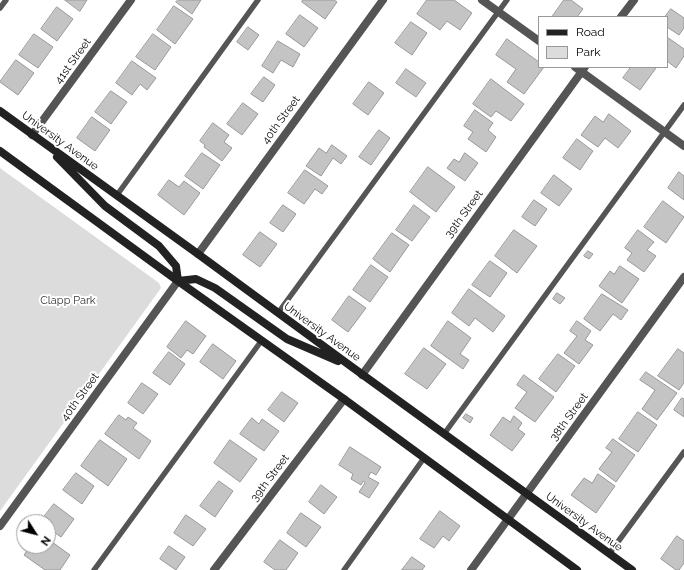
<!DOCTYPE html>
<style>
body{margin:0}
#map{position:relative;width:684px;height:570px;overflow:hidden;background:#fff;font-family:Raleway,sans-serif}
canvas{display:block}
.legend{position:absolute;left:538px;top:16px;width:130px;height:52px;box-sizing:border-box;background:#fff;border:1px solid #999;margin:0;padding:5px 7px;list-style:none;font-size:12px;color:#000}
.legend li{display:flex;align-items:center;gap:8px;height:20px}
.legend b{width:20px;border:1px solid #999}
.north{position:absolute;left:16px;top:514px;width:40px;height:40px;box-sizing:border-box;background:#fff;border:1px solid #999;border-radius:50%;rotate:126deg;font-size:11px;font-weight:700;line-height:16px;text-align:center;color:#000}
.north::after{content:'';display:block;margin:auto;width:14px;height:18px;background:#000;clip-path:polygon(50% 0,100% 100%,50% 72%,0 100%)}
</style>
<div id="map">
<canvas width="684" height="570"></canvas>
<ul class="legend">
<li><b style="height:5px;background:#222"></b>Road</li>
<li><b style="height:11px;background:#dcdcdc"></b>Park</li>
</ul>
<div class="north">N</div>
</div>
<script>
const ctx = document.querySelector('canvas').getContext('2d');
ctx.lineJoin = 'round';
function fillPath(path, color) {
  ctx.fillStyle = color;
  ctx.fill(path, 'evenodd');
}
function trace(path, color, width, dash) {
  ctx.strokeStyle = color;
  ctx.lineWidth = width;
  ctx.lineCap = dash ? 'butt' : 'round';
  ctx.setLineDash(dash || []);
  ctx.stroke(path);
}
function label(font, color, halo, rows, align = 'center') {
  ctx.font = font + ' Raleway,sans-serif';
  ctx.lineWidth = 4;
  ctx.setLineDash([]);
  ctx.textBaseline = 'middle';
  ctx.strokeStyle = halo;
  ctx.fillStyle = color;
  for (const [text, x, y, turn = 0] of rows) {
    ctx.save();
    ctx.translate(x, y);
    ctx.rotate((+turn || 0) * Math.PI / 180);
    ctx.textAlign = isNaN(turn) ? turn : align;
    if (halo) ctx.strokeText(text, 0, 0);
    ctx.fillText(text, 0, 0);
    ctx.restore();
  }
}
fillPath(new Path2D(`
 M0,168L159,283L161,288L0,511Z`), '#dcdcdc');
const building = new Path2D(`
 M65,0H87L80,11Z
 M178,0H201L192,14L176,2Z
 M303,0H334L337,2L325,19L302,2Z
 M427,0H454L472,13L460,30L447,21L440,30L417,14Z
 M564,0H571L583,9L577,17H552Z
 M174,6L193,19L175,44L157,30Z
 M57,7L73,19L57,41L41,29Z
 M671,9L684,18V28L679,35L667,27V17H665Z
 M300,15L318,28L304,47L286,34Z
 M411,22L427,33L412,55L395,43Z
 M248,27L259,35L248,50L237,42Z
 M34,34L53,47L38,68L19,55Z
 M153,34L171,47L155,70L136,57Z
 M667,37L684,49V56L676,68L667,61Z
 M507,39L539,62V67H544L524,94L507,82L516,69L496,55Z
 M278,41L300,54L293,67L281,60L273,73L262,66Z
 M16,60L34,73L18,95L0,82Z
 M132,61L156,78L147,90L140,84L132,95L116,83Z
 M631,67H654L656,68L640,90L623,78Z
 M406,69L426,83L416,97L396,83Z
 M264,77L275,85L263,102L251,94Z
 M491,79L524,104L511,121L496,111L491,117L473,104Z
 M369,82L384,93L368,115L353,104Z
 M111,91L127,102L111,124L95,112Z
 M243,103L258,114L242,135L227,124Z
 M475,110L493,123L488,130L496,137L486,152L468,139L473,132L464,126Z
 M609,114L631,131L618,148L605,138L598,147L581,135L595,116L603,122Z
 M92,117L110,130L95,151L77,138Z
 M213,123L229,135L224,142L232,148L222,161L204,147L205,145L200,141Z
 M379,130L390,138L371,165L359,157Z
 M577,139L593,151L580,170L563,158Z
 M332,145L347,156L341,164L333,158L321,176L306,166L319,148L326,153Z
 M202,153L220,165L203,189L185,176Z
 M465,153L478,163L465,181L447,168L454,159L459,162Z
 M428,167L455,187L436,212L410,192Z
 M305,170L328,186L322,194L315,189L304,204L288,193Z
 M679,172L684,176V200L668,188Z
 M554,175L572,189L559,206L541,193Z
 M169,180L179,187L184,181L200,193L184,215L158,195Z
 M534,200L547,209L535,226L522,217Z
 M663,201L684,217L666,243L644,227Z
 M283,205L296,214L283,232L270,223Z
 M414,205L430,217L412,241L396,230Z
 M514,230L537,246L517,273L495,256Z
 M638,230L654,242L647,250L656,256L644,272L627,260L632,253L625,248Z
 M260,232L277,244L260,267L243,255Z
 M392,233L409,245L390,272L373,259Z
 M588,251L593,254L589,259L584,256Z
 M490,261L507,273L490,297L472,285Z
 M371,265L388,277L370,302L353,290Z
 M620,266L639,279L622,303L599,286L610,271L614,274Z
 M469,289L505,316L493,332L475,318L469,326L452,313Z
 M557,293L565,298L560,304L553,299Z
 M602,294L628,310L621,320L613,314L600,331L584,319Z
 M349,296L366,308L348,332L332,320Z
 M186,321L206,336L193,354L187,350L181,358L167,347Z
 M448,321L471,338L460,354L469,360L463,369L431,346Z
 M577,321L591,331L585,340L593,345L579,364L564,353L577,336L570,331Z
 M213,344L236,361L223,379L200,362Z
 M424,348L446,364L427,389L405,374Z
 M678,349L684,353V383L679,390L658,376Z
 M169,352L185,364L170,385L153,373Z
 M558,354L575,366L556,392L539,379Z
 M646,372L677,393L657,420L642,409L655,390L640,380Z
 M524,375L554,397L535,422L515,408L527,392L517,385Z
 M142,383L158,394L143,414L128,403Z
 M282,392L298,403L284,422L268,410Z
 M682,398L684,399V417L674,410Z
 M638,412L657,425L638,452L619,439Z
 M466,414L473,418L470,423L463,418Z
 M119,415L126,420L128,417L137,423L133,428L151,441L139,459L105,434Z
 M514,416L522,423L518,429L525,434L512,451L490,435L503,417L510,422Z
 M252,418L259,424L262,419L279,431L264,451L240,434Z
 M613,439L635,455L616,482L599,469L612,452L606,448Z
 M100,440L127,459L108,486L81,466Z
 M230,440L257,459L240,482L214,463Z
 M350,447L381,467L376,475L371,472L368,477L379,483L369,498L359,492L365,483L363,481L361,485L351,479L353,474L339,465Z
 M76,473L94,486L82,504L63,490Z
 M598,474L615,486L596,513L571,495L584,478L592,483Z
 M219,481L233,491L215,517L200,506Z
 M321,485L337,497L324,514L309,502Z
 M54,504L74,519L61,537L48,528V522H40Z
 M440,511L460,526L449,541L443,536L434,548L420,539Z
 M301,513L321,527L306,547L287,533Z
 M186,515L206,529L193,546L174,533Z
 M677,536L684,541V563L679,570H676L661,559Z
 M48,539L70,555L60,570H45L24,555L30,546H48Z
 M280,540L298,553L286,570H275L264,562Z
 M169,546L185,557L176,570L160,559Z
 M412,557L425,566L422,570H402Z`);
fillPath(building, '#c4c4c4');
trace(building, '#999', 1);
trace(new Path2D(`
 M0,8L6,0
 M117,195L258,0
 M278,313L507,0
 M444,434L684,105
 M609,554L684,452
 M94,570L262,340
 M344,570L424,458`), '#555', 5.5);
trace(new Path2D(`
 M482,0L539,41
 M621,17L634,0
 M575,67L684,146
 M32,135L131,0
 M198,254L383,0
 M362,375L585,67
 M214,570L344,399
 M471,570L684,277`), '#555', 8);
trace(new Path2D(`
 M0,526L178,281`), '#555', 8);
trace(new Path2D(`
 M0,111L198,254L352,367L632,570
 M0,151L178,281L344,399L577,570
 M57,157L105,206L159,246L176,266L178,281L196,279L215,288L287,339L338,361`), '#222', 8);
label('11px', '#000', '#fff', [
 ["41st Street",73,61,-54],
 ["40th Street",281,120,-54],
 ["University Avenue",60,141,36],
 ["39th Street",464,214,-54],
 ["University Avenue",322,332,36],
 ["40th Street",80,397,-54],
 ["38th Street",569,417,-54],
 ["39th Street",270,478,-53],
 ["University Avenue",584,522,36]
]);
label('11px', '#333', '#fff', [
 ["Clapp Park",68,301]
]);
</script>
